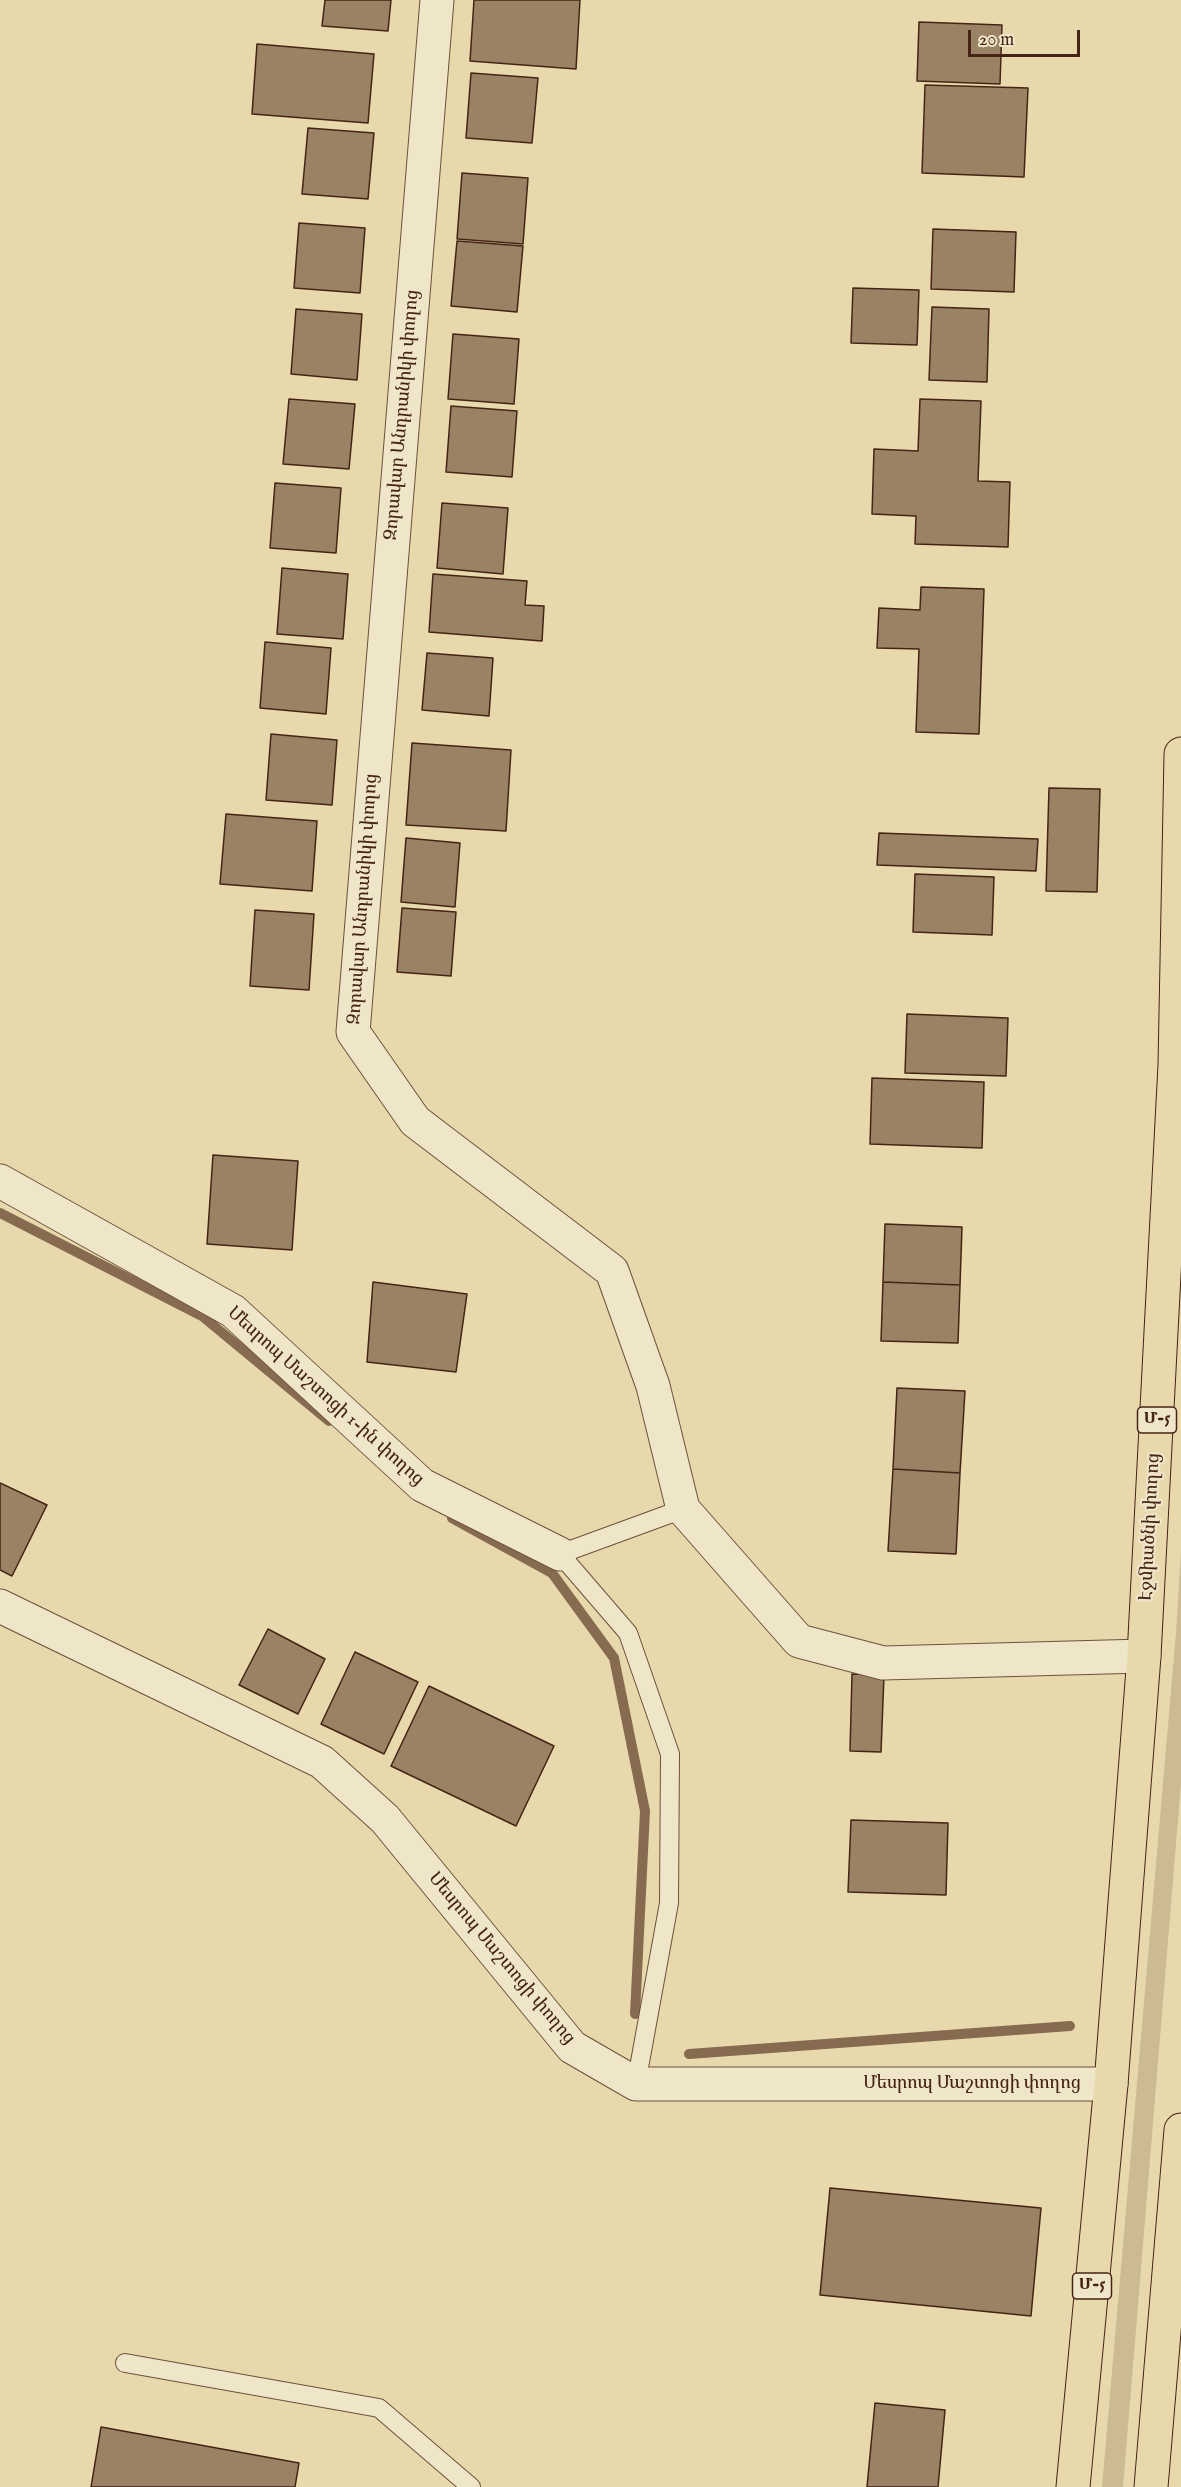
<!DOCTYPE html>
<meta charset="utf-8">
<style>
body{margin:0}
#map{position:relative;width:1181px;height:2487px;overflow:hidden;background:#e7d9ac;font-family:"IM FELL English",serif}
canvas{display:block}
.scale{position:absolute;left:968px;top:30px;width:112px;height:27px;box-sizing:border-box;border:3px solid #462415;border-top:0;padding-left:8px;font-size:18px;line-height:21px;white-space:nowrap;color:#462415;-webkit-text-stroke:4px #efe6c9;paint-order:stroke}
</style>
<div id="map">
<canvas width="1181" height="2487"></canvas>
<div class="scale">20 m</div>
</div>
<script>
const ctx = document.querySelector('canvas').getContext('2d');
ctx.lineJoin = 'round';
function fillPath(path, color) {
  ctx.fillStyle = color;
  ctx.fill(path, 'evenodd');
}
function trace(path, color, width, dash) {
  ctx.strokeStyle = color;
  ctx.lineWidth = width;
  ctx.lineCap = dash ? 'butt' : 'round';
  ctx.setLineDash(dash || []);
  ctx.stroke(path);
}
function label(font, color, halo, rows, align = 'center') {
  ctx.font = font + ' "IM FELL English","Noto Serif Armenian",serif';
  ctx.lineWidth = 4.5;
  ctx.setLineDash([]);
  ctx.textBaseline = 'middle';
  ctx.strokeStyle = halo;
  ctx.fillStyle = color;
  for (const [text, x, y, turn = 0] of rows) {
    ctx.save();
    ctx.translate(x, y);
    ctx.rotate((+turn || 0) * Math.PI / 180);
    ctx.textAlign = isNaN(turn) ? turn : align;
    if (halo) ctx.strokeText(text, 0, 0);
    ctx.fillText(text, 0, 0);
    ctx.restore();
  }
}
fillPath(new Path2D(`
 M1181,1552V1783L1123,2487H1102L1176,1633Z`), '#ccba92');
trace(new Path2D(`
 M0,1213L202,1316L329,1421
 M452,1518L552,1573L614,1658L645,1811L635,2014
 M689,2054L1070,2026`), '#866b51', 10);
const building = new Path2D(`
 M325,0H391L388,31L322,26Z
 M474,0H580L576,69L470,61Z
 M919,22L1002,25L1000,84L917,81Z
 M257,44L374,54L368,123L252,114Z
 M471,73L538,78L532,143L466,138Z
 M925,85L1028,88L1024,177L922,173Z
 M308,128L374,133L368,199L302,194Z
 M462,173L528,178L523,244L457,239Z
 M299,223L365,228L360,293L294,288Z
 M933,229L1016,232L1014,292L931,289Z
 M457,241L523,246L517,312L451,306Z
 M853,288L919,290L917,345L851,343Z
 M932,307L989,309L987,382L929,380Z
 M296,309L362,314L357,380L291,374Z
 M453,334L519,339L514,404L448,399Z
 M289,399L355,404L349,469L283,464Z
 M920,399L981,401L978,481L1010,482L1008,547L915,544L916,516L872,514L874,449L918,451Z
 M451,406L517,411L512,477L446,472Z
 M275,483L341,488L336,553L270,548Z
 M442,503L508,508L503,574L437,568Z
 M282,568L348,574L343,639L277,634Z
 M433,574L527,581L525,605L544,606L542,641L429,632Z
 M921,587L984,589L979,734L916,732L919,649L877,648L879,608L920,610Z
 M265,642L331,648L326,714L260,708Z
 M427,653L493,658L489,716L422,710Z
 M271,734L337,740L332,805L266,800Z
 M412,743L511,750L506,831L406,825Z
 M1049,788L1100,789L1097,892L1046,891Z
 M226,814L317,821L312,891L220,884Z
 M879,833L1038,839L1036,871L877,865Z
 M406,838L460,843L455,907L401,902Z
 M915,874L994,877L992,935L913,932Z
 M402,908L456,912L451,976L397,972Z
 M255,910L314,914L309,990L250,986Z
 M907,1014L1008,1018L1006,1076L905,1073Z
 M872,1078L984,1082L982,1148L870,1144Z
 M213,1155L298,1161L292,1250L207,1244Z
 M885,1224L962,1227L960,1285L883,1282Z
 M373,1282L467,1294L456,1372L367,1362Z
 M883,1282L960,1285L958,1343L881,1341Z
 M897,1388L965,1391L960,1473L893,1469Z
 M893,1469L960,1473L956,1554L888,1551Z
 M0,1483L47,1505L12,1576L0,1570Z
 M268,1629L325,1659L298,1714L239,1685Z
 M355,1652L418,1682L384,1754L321,1724Z
 M852,1674L884,1675L881,1752L850,1751Z
 M429,1686L554,1746L516,1826L391,1766Z
 M851,1820L948,1823L946,1895L848,1892Z
 M830,2188L1041,2208L1031,2316L820,2295Z
 M875,2403L945,2410L938,2487H867Z
 M101,2427L299,2463L295,2487H91Z`);
fillPath(building, '#9a8264');
trace(building, '#462415', 1.5);
const service = new Path2D(`
 M636,2084L669,1903L670,1754L628,1633L560,1554L683,1509
 M125,2363L379,2408L471,2487`);
const minor = new Path2D(`
 M437,0L353,1032L415,1121L612,1271L653,1386L683,1509L799,1641L883,1663L1144,1656
 M0,1181L233,1311L422,1485L560,1554
 M0,1606L322,1762L385,1819L572,2047L636,2084H1111`);
const trunk = new Path2D(`
 M1073,2487L1111,2084L1144,1656L1175,1065L1181,754
 M1151,2487L1181,2130`);
trace(service, '#6e513b', 20);
trace(minor, '#6e513b', 35);
trace(trunk, '#462415', 35);
trace(service, '#efe6c9', 18);
trace(minor, '#efe6c9', 33);
trace(trunk, '#e7d9ac', 33);
for (const [x, y, w] of [
 [1157,1420,39],
 [1092,2286,39]
]) {
  const box = new Path2D();
  box.roundRect(x - w / 2, y - 13, w, 26, 4.5);
  ctx.fillStyle = '#efe6c9';
  ctx.fill(box);
  trace(box, '#462415', 1.5);
}
label('bold 16px', '#462415', null, [
 ["Մ-5",1157,1420],
 ["Մ-5",1092,2286]
]);
label('18px', '#462415', '#efe6c9', [
 ["Զորավար Անդրանիկի փողոց",403,415,-85],
 ["Զորավար Անդրանիկի փողոց",364,899,-86],
 ["Մեսրոպ Մաշտոցի 1-ին փողոց",325,1397,42],
 ["Էջմիածնի փողոց",1151,1527,-87],
 ["Մեսրոպ Մաշտոցի փողոց",501,1959,50],
 ["Մեսրոպ Մաշտոցի փողոց",972,2084]
]);
</script>
